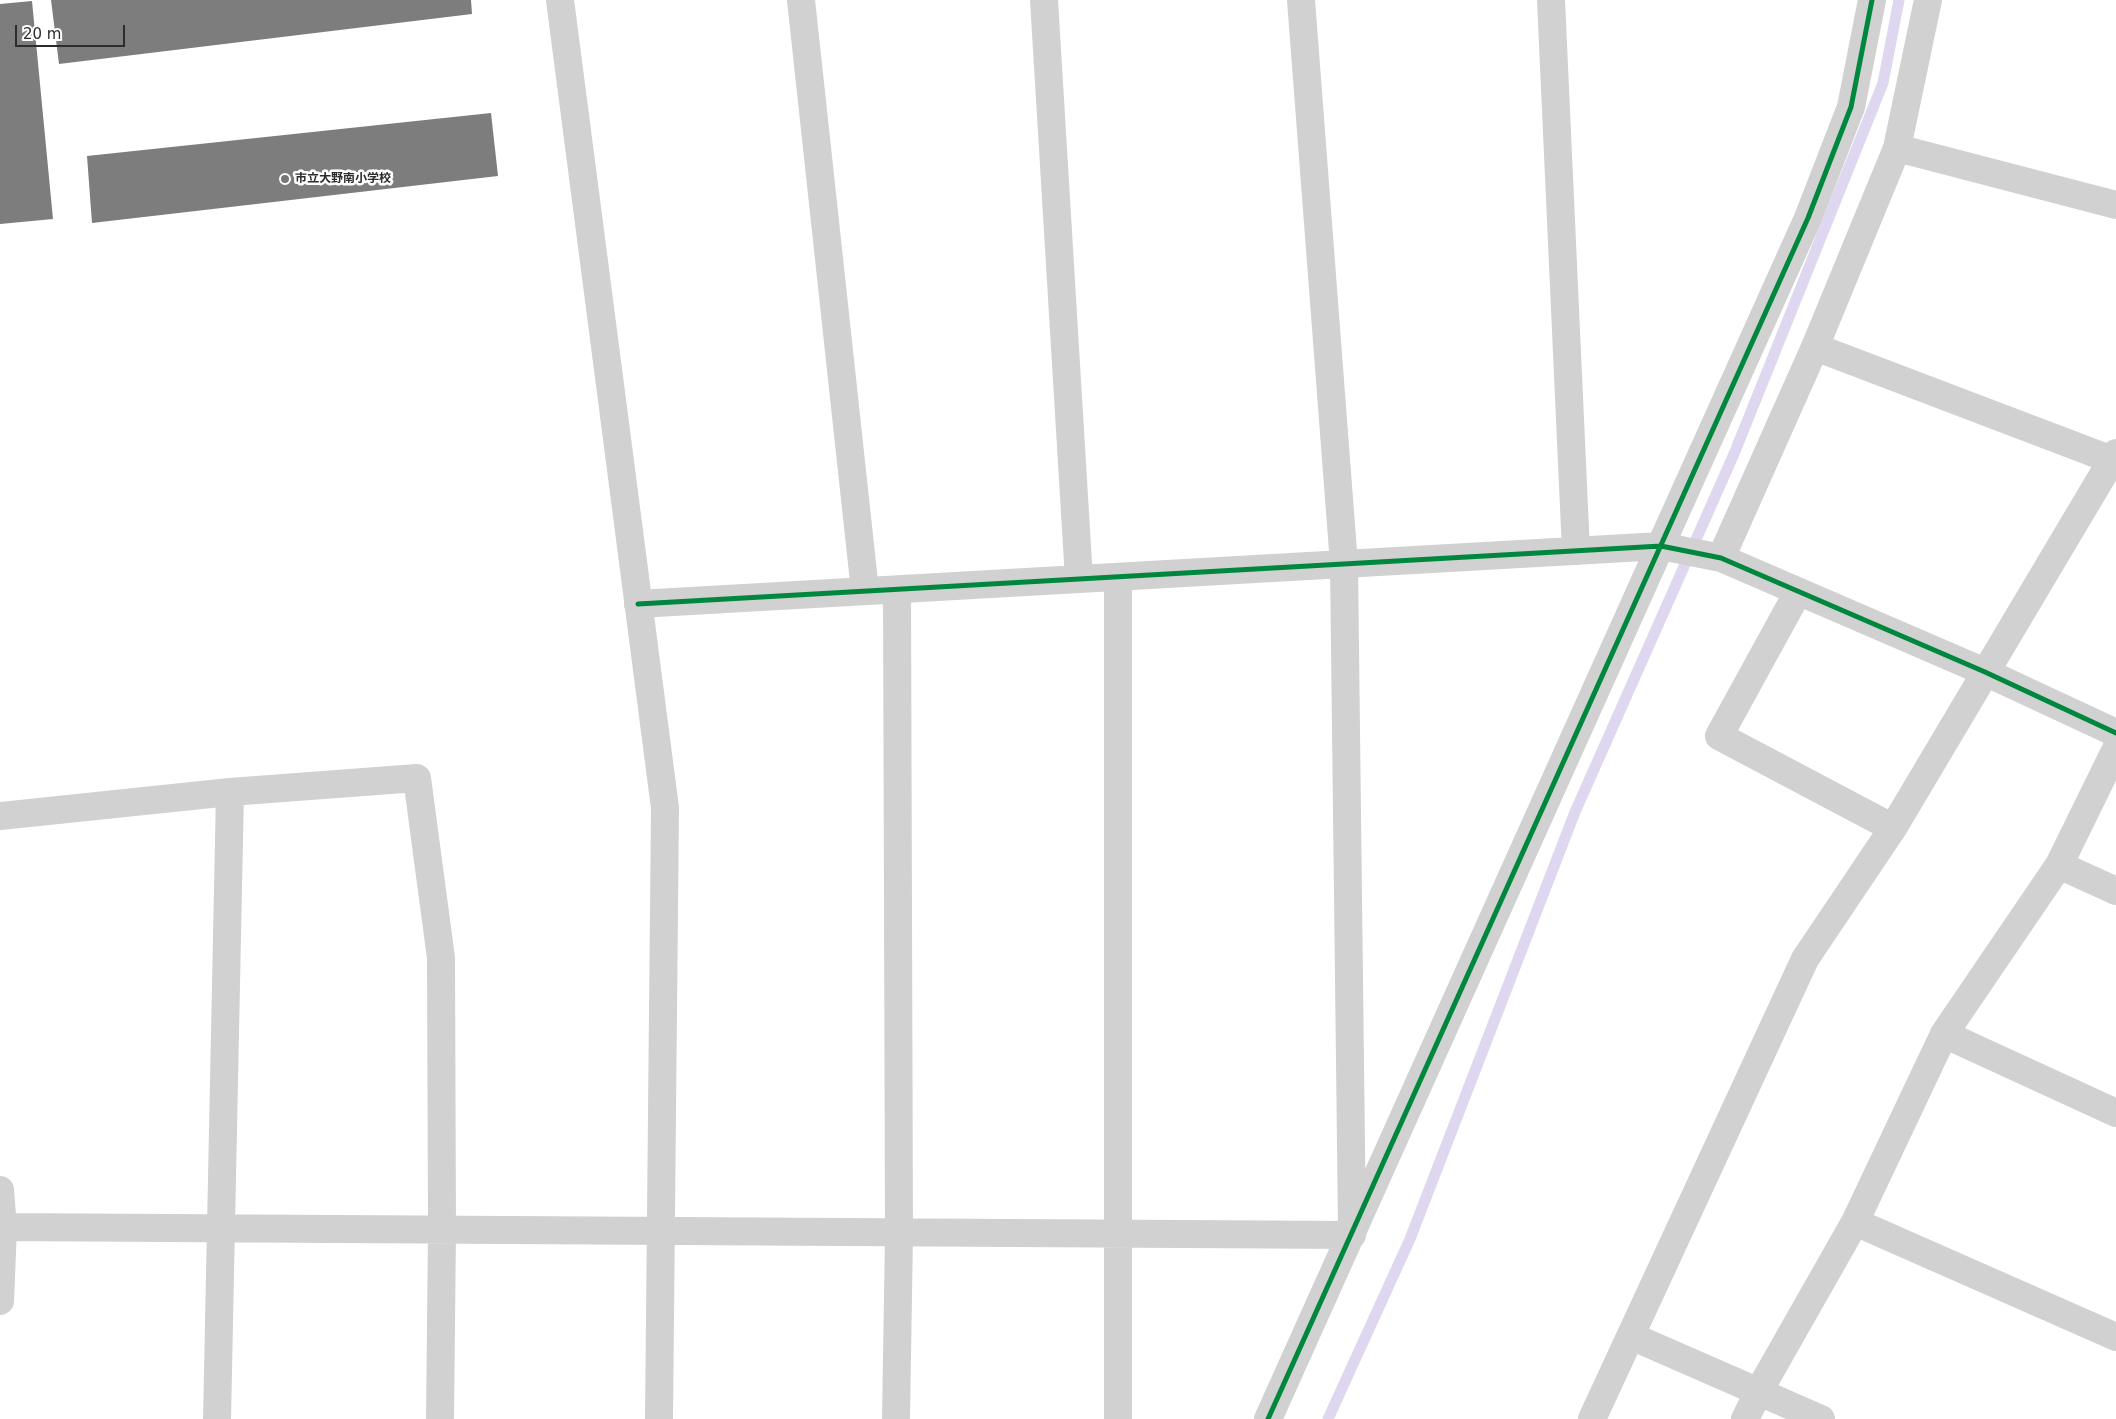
<!DOCTYPE html>
<meta charset="utf-8">
<style>
body{margin:0}
#map{position:relative;width:2116px;height:1419px;overflow:hidden;background:#fff;font-family:"DejaVu Sans",sans-serif}
canvas{display:block}
.scale{position:absolute;left:15px;top:25px;width:110px;height:22px;box-sizing:border-box;border:2px solid #2c2c2c;border-top:0;padding-left:6px;font-size:15px;line-height:18px;white-space:nowrap;color:#2c2c2c;-webkit-text-stroke:4px #fff;paint-order:stroke}
</style>
<div id="map">
<canvas width="2116" height="1419"></canvas>
<div class="scale">20 m</div>
</div>
<script>
const ctx = document.querySelector('canvas').getContext('2d');
ctx.lineJoin = 'round';
function trace(path, color, width, dash) {
  ctx.strokeStyle = color;
  ctx.lineWidth = width;
  ctx.lineCap = dash ? 'butt' : 'round';
  ctx.setLineDash(dash || []);
  ctx.stroke(path);
}
function fillPath(path, color) {
  ctx.fillStyle = color;
  ctx.fill(path, 'evenodd');
}
function label(font, color, halo, rows, align = 'center') {
  ctx.font = font + ' "DejaVu Sans","Noto Sans JP",sans-serif';
  ctx.lineWidth = 5;
  ctx.setLineDash([]);
  ctx.textBaseline = 'middle';
  ctx.strokeStyle = halo;
  ctx.fillStyle = color;
  for (const [text, x, y, turn = 0] of rows) {
    ctx.save();
    ctx.translate(x, y);
    ctx.rotate((+turn || 0) * Math.PI / 180);
    ctx.textAlign = isNaN(turn) ? turn : align;
    if (halo) ctx.strokeText(text, 0, 0);
    ctx.fillText(text, 0, 0);
    ctx.restore();
  }
}
trace(new Path2D(`
 M1328,1419L1410,1239L1575,812L1734,454L1883,83L1899,0`), '#dfd6f0', 11);
fillPath(new Path2D(`
 M51,0H471L472,14L59,64Z
 M32,1L53,219L0,224V4Z
 M491,113L498,176L92,223L87,156Z`), '#7d7d7d');
trace(new Path2D(`
 M801,0L865,591
 M1044,0L1079,579
 M1301,0L1344,564L1352,1227
 M1551,0L1576,551
 M1897,148L2116,205
 M1815,347L2112,460
 M1721,558L1815,347L1897,148L1928,0
 M1798,592L1719,736L1893,828
 M638,604L1661,546L1721,558L1985,672
 M0,816L230,792L417,778L441,958L442,1230L440,1419
 M2059,865L2116,891
 M1944,1034L2116,1113
 M0,1190L3,1228L0,1301
 M1855,1222L2116,1337
 M0,1227L1352,1235
 M1631,1336L1821,1419
 M217,1419L230,792
 M896,1419L899,1233L897,590
 M1118,1419V577
 M1268,1419L1808,218L1851,107L1872,0
 M1745,1419L1759,1391L1855,1222L1944,1034L2059,865L2116,749`), '#d1d1d1', 28);
trace(new Path2D(`
 M560,0L665,808L659,1419
 M1985,672L2116,733
 M1592,1419L1805,959L1893,828L2116,453`), '#d1d1d1', 28);
trace(new Path2D(`
 M638,604L1661,546L1721,558L1985,672L2116,733
 M1268,1419L1808,218L1851,107L1872,0`), '#00873e', 5);
for (const [x, y, r, color] of [
 [285,179,5,"#767676"]
]) {
  const dot = new Path2D();
  dot.arc(x, y, r, 0, 2 * Math.PI);
  ctx.fillStyle = color;
  ctx.fill(dot);
  trace(dot, '#fff', 2);
}
label('bold 12px', '#2c2c2c', '#fff', [
 ["市立大野南小学校",295,179]
], 'left');
</script>
